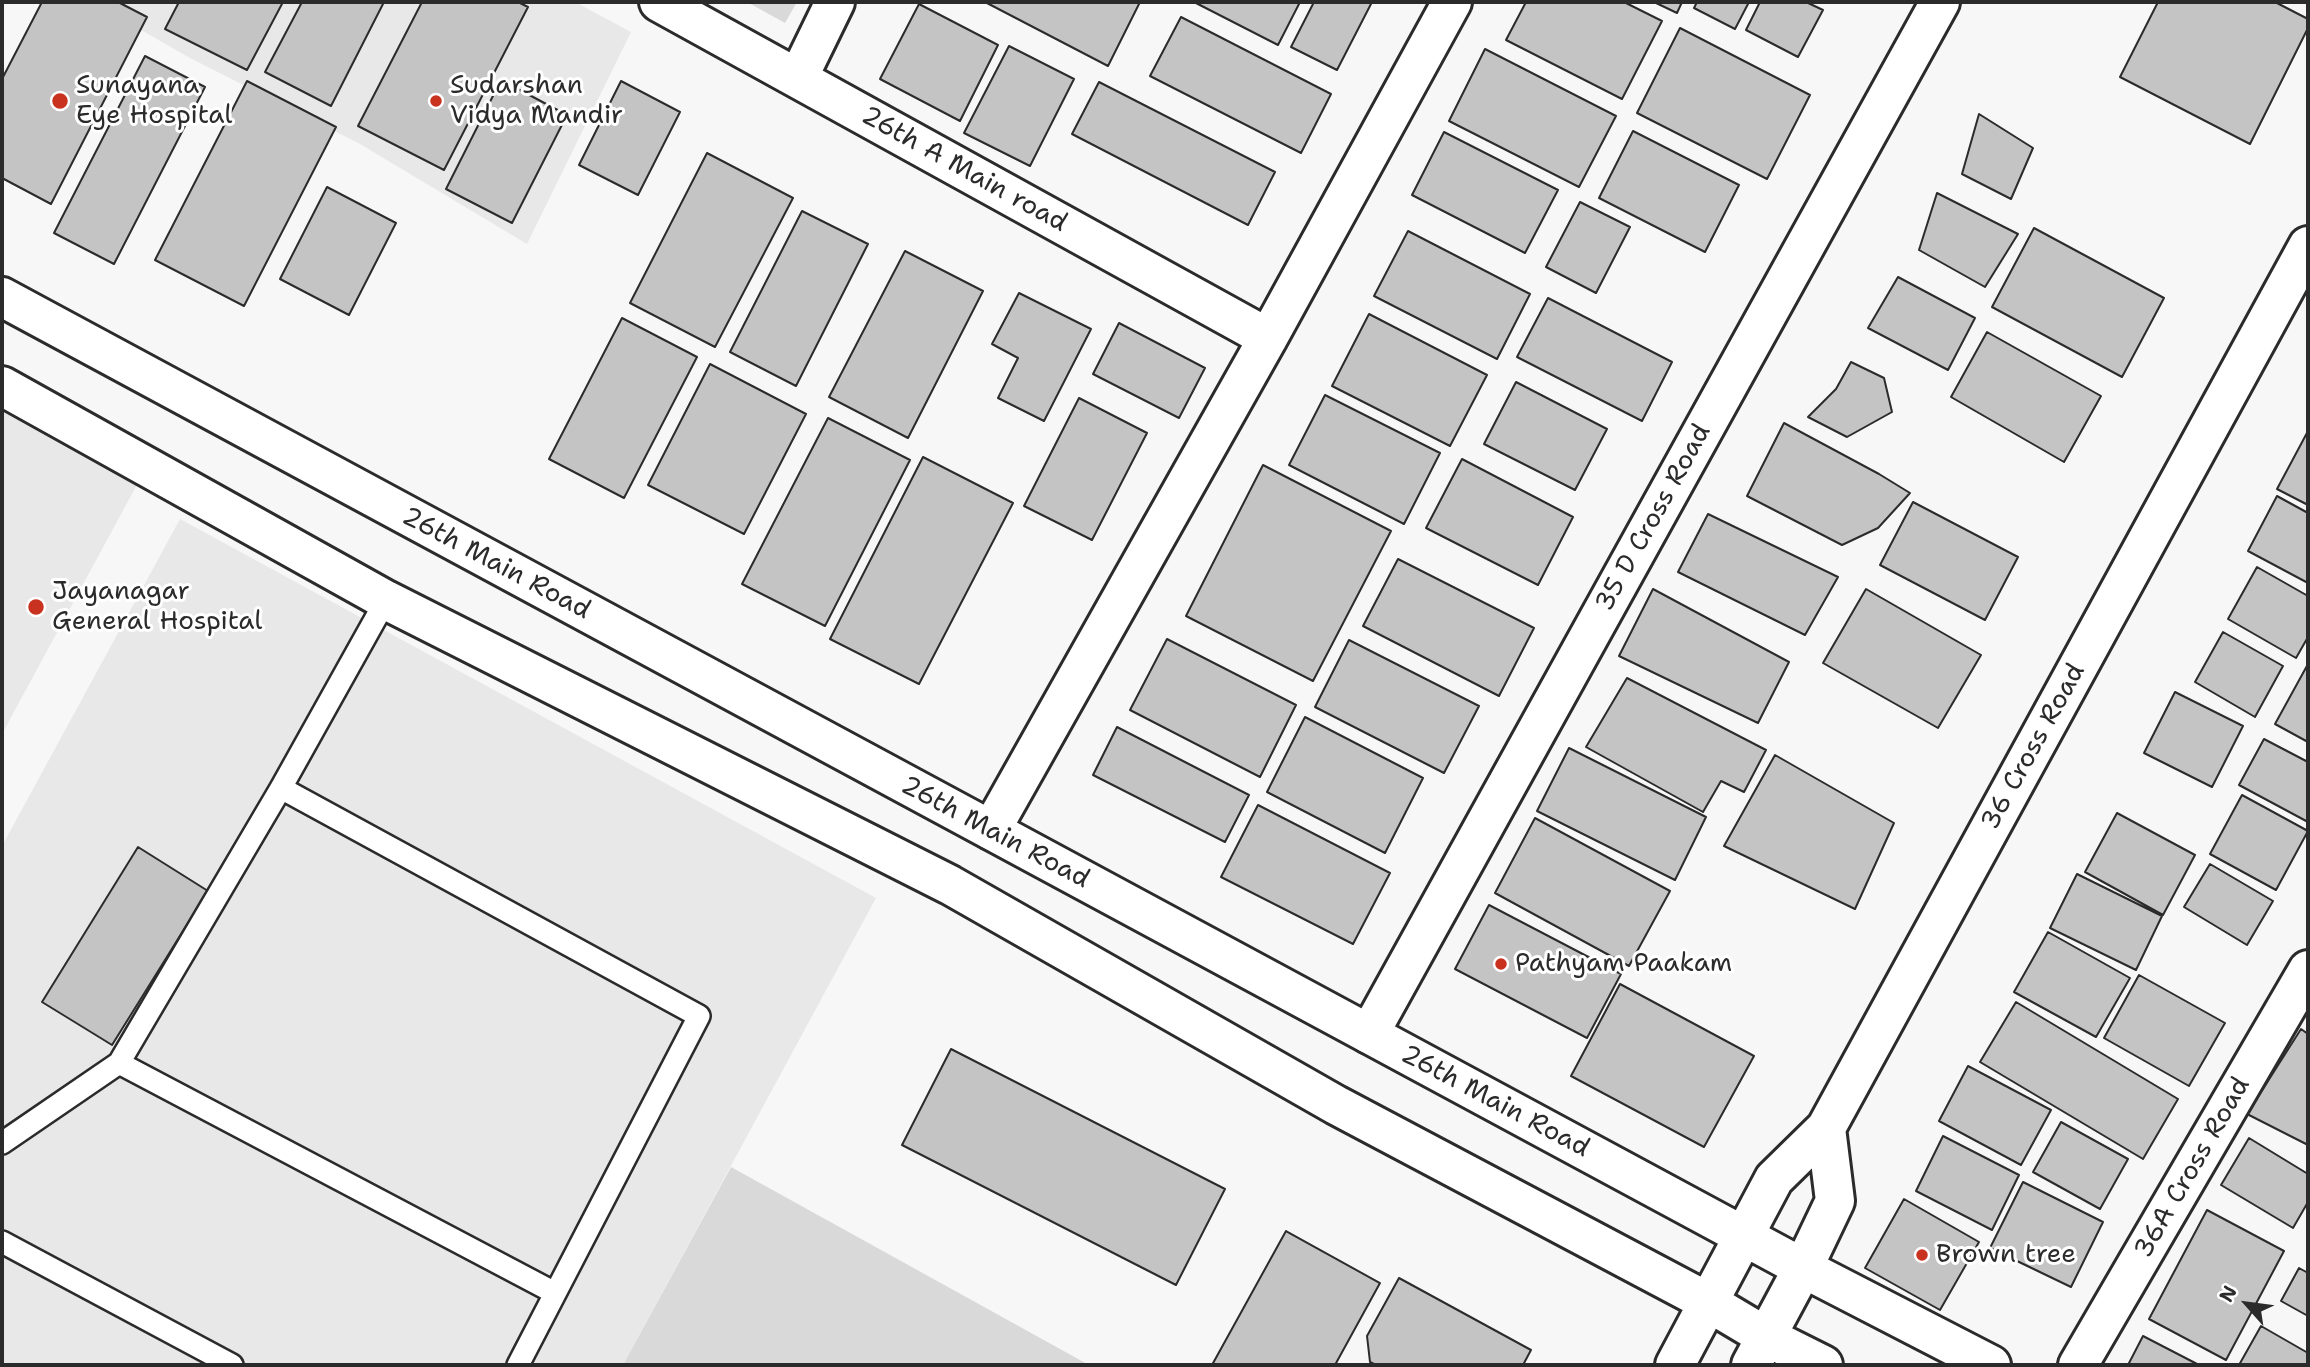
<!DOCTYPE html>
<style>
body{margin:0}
#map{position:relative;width:2310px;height:1367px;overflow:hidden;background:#f7f7f7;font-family:"Shantell Sans",sans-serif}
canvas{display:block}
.frame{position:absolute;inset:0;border:4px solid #2b2b2b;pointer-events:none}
.north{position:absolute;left:2212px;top:1269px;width:70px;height:70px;-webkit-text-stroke:5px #fff;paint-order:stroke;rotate:298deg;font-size:19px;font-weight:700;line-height:28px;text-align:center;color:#2b2b2b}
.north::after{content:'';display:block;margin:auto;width:24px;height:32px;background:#2b2b2b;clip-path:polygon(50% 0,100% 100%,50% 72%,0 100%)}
</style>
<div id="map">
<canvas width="2310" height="1367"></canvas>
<div class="frame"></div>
<div class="north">N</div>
</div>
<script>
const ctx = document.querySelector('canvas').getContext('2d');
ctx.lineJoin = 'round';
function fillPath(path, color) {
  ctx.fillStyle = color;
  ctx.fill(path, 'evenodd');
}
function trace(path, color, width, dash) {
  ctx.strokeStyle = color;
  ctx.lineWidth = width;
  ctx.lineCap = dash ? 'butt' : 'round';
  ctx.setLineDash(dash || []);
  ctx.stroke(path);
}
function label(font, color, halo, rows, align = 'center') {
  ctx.font = font + ' "Shantell Sans",sans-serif';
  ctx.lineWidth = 6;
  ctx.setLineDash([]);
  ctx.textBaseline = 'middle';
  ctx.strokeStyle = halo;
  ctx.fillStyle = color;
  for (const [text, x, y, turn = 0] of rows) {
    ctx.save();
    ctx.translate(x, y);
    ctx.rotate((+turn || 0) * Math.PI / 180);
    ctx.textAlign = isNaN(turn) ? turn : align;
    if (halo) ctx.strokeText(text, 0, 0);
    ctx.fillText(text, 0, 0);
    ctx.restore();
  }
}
fillPath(new Path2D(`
 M92,2H575L631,32L527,244L360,144L190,58Z
 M2,404L139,481L2,734Z
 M180,519L876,898L623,1365H2V846Z`), '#e8e8e8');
fillPath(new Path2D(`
 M747,2H797L785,23Z
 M731,1167L1089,1365H623Z`), '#d9d9d9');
const building = new Path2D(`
 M42,2H118L147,17L51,204L2,178V79Z
 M179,2H283L247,70L165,29Z
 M302,2H384L331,106L265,72Z
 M422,2H518L528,7L444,170L358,126Z
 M985,2H1140L1108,66Z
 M1194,2H1300L1278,45Z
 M1314,2H1372L1337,70L1291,47Z
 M1526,2H1624L1662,21L1622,99L1506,40Z
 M1654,2H1682L1677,13Z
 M1697,2H1749L1735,29L1694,8Z
 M1760,2H1806L1823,10L1798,57L1746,30Z
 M2158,2H2275L2308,19V28L2250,144L2120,77Z
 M919,4L998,45L960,121L880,79Z
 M1181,17L1331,94L1301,153L1150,76Z
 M1680,28L1810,95L1767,179L1637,113Z
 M1009,46L1074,79L1030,166L964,133Z
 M1485,49L1616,116L1579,187L1449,121Z
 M145,56L205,87L114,264L54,233Z
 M501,80L567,115L512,223L446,189Z
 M247,81L336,127L244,306L155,260Z
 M621,81L680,112L638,195L579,165Z
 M1099,82L1275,172L1248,225L1072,134Z
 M1979,114L2033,148L2011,199L1962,174Z
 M1633,131L1739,185L1705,252L1599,198Z
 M1444,132L1558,190L1525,253L1412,195Z
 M707,153L793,198L715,347L630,303Z
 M327,187L396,223L349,315L280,279Z
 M1937,193L2018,234L1985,287L1919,250Z
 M1580,202L1630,227L1596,293L1546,267Z
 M802,211L868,244L796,386L730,352Z
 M2034,228L2164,298L2122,377L1992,307Z
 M1408,231L1530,294L1497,359L1374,296Z
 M905,251L983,291L908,438L829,397Z
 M1898,277L1975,318L1948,370L1868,328Z
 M1019,293L1091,329L1044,421L998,398L1018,358L992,344Z
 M1548,298L1672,362L1642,421L1517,357Z
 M1369,314L1487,375L1450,446L1332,386Z
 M622,318L697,357L624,498L549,459Z
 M1119,323L1205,368L1179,418L1093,374Z
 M1987,332L2101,396L2064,462L1951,397Z
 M1851,362L1884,378L1892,412L1847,437L1808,417L1836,389Z
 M710,364L806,414L744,534L648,485Z
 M1516,382L1607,429L1575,490L1484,444Z
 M1325,395L1440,453L1404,524L1289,465Z
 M1079,398L1147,433L1092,540L1024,506Z
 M828,418L910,460L825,626L742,584Z
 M1784,423L1879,474L1910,493L1878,528L1842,545L1747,496Z
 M2308,431V505L2277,489Z
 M923,457L1013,503L919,684L830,639Z
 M1462,459L1573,517L1538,585L1426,528Z
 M1263,465L1391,531L1313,681L1186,616Z
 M2277,496L2308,513V583L2248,551Z
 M1913,502L2018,557L1985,620L1880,565Z
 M1708,514L1838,577L1805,635L1678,572Z
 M1398,559L1534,628L1499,696L1363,626Z
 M2257,567L2308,596V637L2296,658L2228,619Z
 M1653,589L1789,662L1758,723L1619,656Z
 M1866,589L1981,655L1938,728L1823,663Z
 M2223,632L2283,666L2255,717L2195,682Z
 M1167,639L1296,705L1260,777L1130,710Z
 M1349,640L1479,706L1444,773L1315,707Z
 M2308,664V742L2275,724Z
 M1627,678L1766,750L1744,792L1721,781L1703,812L1586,747Z
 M2175,692L2243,726L2212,787L2144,753Z
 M1305,717L1423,778L1385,853L1267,792Z
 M1117,727L1249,795L1225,842L1093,775Z
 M2264,739L2308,762V822L2239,785Z
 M1569,748L1706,817L1675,880L1537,811Z
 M1775,755L1894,823L1855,909L1724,846Z
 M2242,795L2308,831L2276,890L2210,854Z
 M1258,805L1390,873L1353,944L1221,877Z
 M2117,813L2195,855L2163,915L2085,872Z
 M1535,818L1670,891L1629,966L1495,893Z
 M138,847L208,891L112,1045L42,1002Z
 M2210,864L2273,901L2247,945L2184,907Z
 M2077,874L2162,916L2136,970L2050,928Z
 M1489,905L1621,974L1587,1038L1455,969Z
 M2048,932L2130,978L2096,1037L2014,992Z
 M2139,975L2225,1023L2189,1086L2104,1038Z
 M1620,984L1754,1056L1704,1147L1571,1076Z
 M2016,1002L2178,1099L2143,1159L1980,1062Z
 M2301,1029L2308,1034V1145L2247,1114Z
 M951,1049L1225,1189L1176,1285L902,1145Z
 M1968,1066L2051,1110L2021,1165L1939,1121Z
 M2061,1122L2128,1159L2100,1209L2033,1172Z
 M1943,1136L2019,1175L1992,1230L1916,1191Z
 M2249,1138L2308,1174V1202L2293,1228L2221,1185Z
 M2023,1182L2103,1222L2071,1287L1990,1248Z
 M1904,1199L1979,1242L1940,1310L1865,1268Z
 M2207,1210L2284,1251L2226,1360L2149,1319Z
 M1286,1231L1380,1283L1335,1365H1212Z
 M2299,1268L2308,1273V1316L2281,1301Z
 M1399,1278L1531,1350L1523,1365H1376L1370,1362L1367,1336Z
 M2261,1326L2308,1353V1365H2239Z
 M2143,1336L2199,1365H2128Z`);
fillPath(building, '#c4c4c4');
trace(building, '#2b2b2b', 2);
const lane = new Path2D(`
 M281,788L699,1016L518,1365
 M119,1063L555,1293
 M2,1143L119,1063L281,788L386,600
 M2,1242L232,1365`);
const street = new Path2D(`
 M659,2L1268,338
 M798,78L835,2
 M991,830L1268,338L1452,2
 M1369,1034L1940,2
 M2078,1365L2308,970`);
const secondary = new Path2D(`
 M2,297L1803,1268L1991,1365
 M2,386L386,600L950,885L1336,1105L1708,1302L1765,1336L1823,1365
 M1675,1365L1774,1179L1826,1128L2308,246
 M1751,1365L1803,1268L1835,1201L1826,1128`);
trace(lane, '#2b2b2b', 26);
trace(street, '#2b2b2b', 44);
trace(secondary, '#2b2b2b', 44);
trace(lane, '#fff', 21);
trace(street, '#fff', 38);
trace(secondary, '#fff', 38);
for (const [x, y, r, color] of [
 [60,101,9,"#c8321e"],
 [436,101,7,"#c8321e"],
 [36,607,9,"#c8321e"],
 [1501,964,7,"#c8321e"],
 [1922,1255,7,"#c8321e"]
]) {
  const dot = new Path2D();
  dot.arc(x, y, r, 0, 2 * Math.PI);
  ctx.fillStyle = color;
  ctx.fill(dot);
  trace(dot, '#fff', 2.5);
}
label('26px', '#2b2b2b', '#fff', [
 ["Sunayana",76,86],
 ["Eye Hospital",76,116],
 ["Sudarshan",450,86],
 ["Vidya Mandir",450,116],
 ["Jayanagar",52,592],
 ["General Hospital",52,622],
 ["Pathyam Paakam",1515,964],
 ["Brown tree",1936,1255]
], 'left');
label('26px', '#2b2b2b', '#fff', [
 ["26th A Main road",964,170,29],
 ["35 D Cross Road",1654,518,-61],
 ["26th Main Road",496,564,28],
 ["36 Cross Road",2034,747,-61],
 ["26th Main Road",995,833,28],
 ["26th Main Road",1495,1102,28],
 ["36A Cross Road",2193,1168,-60]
]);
</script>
